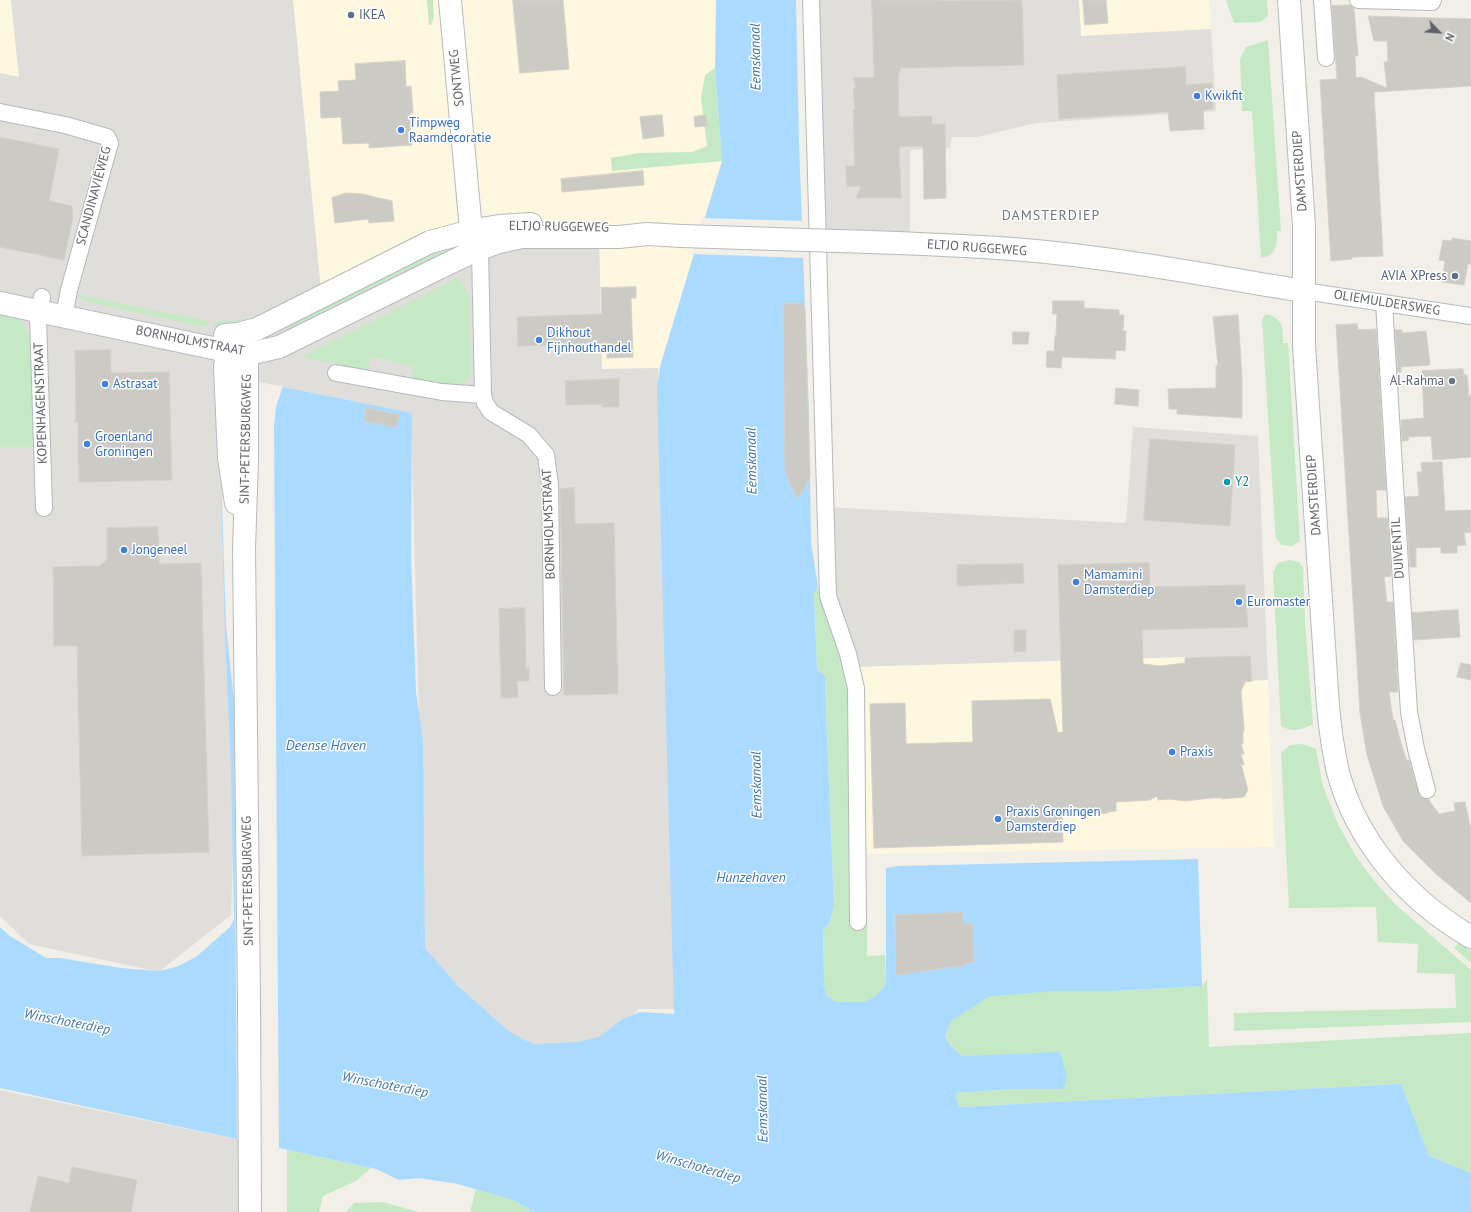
<!DOCTYPE html>
<meta charset="utf-8">
<style>
body{margin:0}
#map{position:relative;width:1471px;height:1212px;overflow:hidden;background:#f1efe8;font-family:"PT Sans",sans-serif}
canvas{display:block}
.north{position:absolute;left:1419px;top:12px;width:40px;height:40px;-webkit-text-stroke:3px #fff;paint-order:stroke;rotate:115deg;font-size:11px;font-weight:700;line-height:16px;text-align:center;color:#5f6368}
.north::after{content:'';display:block;margin:auto;width:14px;height:18px;background:#5f6368;clip-path:polygon(50% 0,100% 100%,50% 72%,0 100%)}
</style>
<div id="map">
<canvas width="1471" height="1212"></canvas>
<div class="north">N</div>
</div>
<script>
const ctx = document.querySelector('canvas').getContext('2d');
ctx.lineJoin = 'round';
function fillPath(path, color) {
  ctx.fillStyle = color;
  ctx.fill(path, 'evenodd');
}
function trace(path, color, width, dash) {
  ctx.strokeStyle = color;
  ctx.lineWidth = width;
  ctx.lineCap = dash ? 'butt' : 'round';
  ctx.setLineDash(dash || []);
  ctx.stroke(path);
}
function label(font, color, halo, rows, align = 'center') {
  ctx.font = font + ' "PT Sans",sans-serif';
  ctx.lineWidth = 3;
  ctx.setLineDash([]);
  ctx.textBaseline = 'middle';
  ctx.strokeStyle = halo;
  ctx.fillStyle = color;
  for (const [text, x, y, turn = 0] of rows) {
    ctx.save();
    ctx.translate(x, y);
    ctx.rotate((+turn || 0) * Math.PI / 180);
    ctx.textAlign = isNaN(turn) ? turn : align;
    if (halo) ctx.strokeText(text, 0, 0);
    ctx.fillText(text, 0, 0);
    ctx.restore();
  }
}
fillPath(new Path2D(`
 M0,0H11L19,77L0,73Z
 M293,0H718L725,243L658,368L602,369L599,235L323,312Z
 M1079,0H1209L1211,29L1081,36Z
 M1185,657L1187,683L1268,680L1274,847L859,854L853,667Z`), '#fef7e0');
fillPath(new Path2D(`
 M11,0H293L323,312L474,234L599,235L602,369L658,368L675,1009H638L609,1043L530,1045L506,1032L442,970L425,948L411,417L248,379L231,915L161,970L160,972L29,944L0,916V73L19,77Z
 M812,0H1079L1081,36L1211,29L1216,111L1036,123L977,137H952L950,148L910,150V243L818,240Z
 M1133,427L1258,436L1268,680L1187,683L1185,657L853,667L827,584L826,507L1126,523Z
 M0,1090L250,1142L251,1212H0Z`), '#e0deda');
fillPath(new Path2D(`
 M427,0H433L434,17L431,25H429Z
 M1226,0H1267L1268,16L1260,22L1234,23Z
 M1268,40L1281,231H1277C1277,245 1277,255 1261,258L1252,111H1242L1240,59L1246,47Z
 M715,68L722,161L612,171L611,158L638,153L692,152L707,146L701,98L705,75Z
 M450,244L453,249L287,331L284,326Z
 M459,277L470,298L471,372L461,389L412,379L413,367L371,356L368,370L301,357Z
 M78,295L208,321L206,327L87,302L82,300Z
 M0,312L20,318L30,337L35,380L37,447H0Z
 M1266,314C1283,319 1283,326 1283,343H1288L1300,541L1292,546L1282,545L1276,538L1275,528L1262,319Z
 M254,317L257,318L222,330L214,329L216,321H235Z
 M1289,560L1299,562L1303,567L1305,622L1313,724C1301,730 1293,733 1281,726L1273,572L1278,563Z
 M818,587L820,599L846,669L849,698L854,917L867,918V956L885,955L886,984L878,994L865,1002H836L826,995L824,984L823,929L829,924L834,906L825,686L826,676L817,670L814,594Z
 M1303,744L1316,749L1323,787L1338,824L1355,855L1375,882L1396,905L1471,970V1022L1234,1031V1013L1456,1008L1455,974L1417,973L1418,944L1378,942L1376,907L1289,908L1281,753L1290,745Z
 M1458,943L1471,951V963L1454,948Z
 M1207,979L1209,1047L1471,1033V1173L1429,1156L1401,1084L959,1107L955,1093L1012,1089H1064L1060,1053L962,1056L950,1045L945,1036L951,1021L990,995L1057,991H1116L1202,986Z
 M287,1150L371,1168L356,1181L323,1196L319,1212H287Z
 M476,1189L513,1200L535,1212H470Z
 M383,1202L418,1212H346L354,1203Z`), '#c5e8c5');
fillPath(new Path2D(`
 M716,0H796L799,143L809,415L811,542L818,587L814,594L817,670L826,676L825,686L834,906L829,924L823,929L824,983L826,995L836,1002H865L878,994L886,984V868L899,866L1198,859L1202,986L1116,991H1057L990,996L951,1021L945,1036L950,1045L962,1056L1060,1052L1067,1077L1064,1089H1012L955,1093L959,1107L1401,1084L1429,1156L1471,1173V1212H535L513,1200L458,1184L420,1178L399,1180L376,1169L0,1088V927L10,936L46,958H60L121,968L159,971L176,967L196,957L230,927L234,919L231,770L225,632L218,381L281,388L282,387L412,413L411,556L416,692L423,741L425,948L457,985L507,1030L524,1040L535,1044L578,1042L599,1037L623,1019L640,1012L674,1014L657,388L661,363L722,161L715,68Z`), '#aadaff');
fillPath(new Path2D(`
 M702,218L804,221L805,258L692,254Z
 M218,379L283,386L276,407L274,426L279,1150H277L239,1142V1140H237L234,701L226,626Z`), '#f1efe8');
const building = new Path2D(`
 M513,0H563L569,69L520,73Z
 M872,0H942V1L1022,0L1024,65L901,68L898,76L899,117L932,116V124H945L946,198L924,199L923,146L899,147L901,198H856L861,186L847,187L846,166H855L853,110H855L853,88L856,89L853,78L874,77Z
 M1083,0H1106L1108,23L1085,25Z
 M1350,5L1354,9L1358,56H1355L1356,78L1361,77L1387,88L1384,62H1388L1387,41H1374L1368,16L1471,19V86L1374,92L1383,256L1352,257V259L1331,261L1320,80L1337,79L1332,6Z
 M405,61L406,87L411,86L413,113H410L412,145L369,148V143L343,144L341,117L321,118L320,92L339,91L338,81L356,80L355,64Z
 M1185,67L1186,85L1212,83L1213,109L1203,110L1204,129L1170,131L1168,112L1059,119L1057,75Z
 M662,115L664,136L643,139L640,117Z
 M706,115L707,126L695,127L694,117Z
 M0,137L59,149L49,201L72,206L73,217L64,260L0,247Z
 M643,171L644,185L562,192L561,179Z
 M346,193L362,194L392,201L394,221L369,223L368,219L335,223L332,198Z
 M1452,238L1471,241V264H1468L1464,285L1442,282L1445,261L1439,260L1443,240L1452,241Z
 M636,287V298H631L633,357L607,358V343L518,346L517,317L602,314L601,288Z
 M1053,301H1084V308L1119,310V315H1124L1123,331H1126L1125,351L1116,350L1115,359L1062,357L1061,368L1046,367L1047,351H1054L1055,336H1056L1057,314H1053Z
 M803,303L805,309L810,476L804,490L798,498L791,487L785,469L783,304Z
 M1238,315L1242,377V418L1177,414V409H1169L1168,389L1216,388V365H1218L1213,317Z
 M1357,324L1358,330L1376,329L1386,490H1376L1377,518H1388L1391,576L1384,577L1387,602H1393L1398,692H1389L1393,720H1395L1402,747L1407,761L1409,760L1420,796L1428,799L1439,814L1455,811L1454,803L1465,802L1471,830V903L1436,874L1403,841L1383,806L1367,755L1360,713L1336,325Z
 M1395,330H1402V333L1426,331L1430,365L1401,367V372H1398Z
 M1013,332H1029L1028,344H1013Z
 M110,350L111,373L169,372L172,480L79,482L78,422H75L76,413L75,351Z
 M1463,369L1464,375H1467L1469,396H1471V457L1433,460L1431,436L1408,437L1409,440L1402,441L1401,420L1424,418L1422,371Z
 M619,379V407H602V404L566,405L565,381Z
 M1116,388L1139,390L1138,406L1115,404Z
 M367,408L399,415L397,427L364,421Z
 M1150,439L1235,445L1230,526L1144,520Z
 M1442,462L1445,511L1471,510V532L1464,533L1466,545L1457,546V553H1441V547L1416,548V567H1410L1405,497L1419,496L1417,472H1422L1421,463Z
 M574,488L575,524L614,523L618,694L564,695L560,489Z
 M158,527L159,564L201,563L209,852L82,856L77,646H54L53,567L100,566L107,559V528Z
 M1149,563L1150,587L1245,585L1248,627L1142,630L1143,664L1160,666L1185,663V658L1250,656L1252,681L1245,682L1241,691L1244,729L1243,733V744H1241L1244,754H1241L1244,765L1241,764L1248,790L1244,797L1222,799V798H1211L1186,801L1169,799L1158,800L1157,796L1150,800L1116,802V811L1108,812V813L1062,815L1063,842L874,848L870,704L905,703L906,744L973,742L972,701L1050,699L1058,733L1063,732L1058,565Z
 M1023,564L1024,583L957,586V565Z
 M525,608L526,668H529V681H517L518,697L501,698L499,609Z
 M1458,610L1460,637L1414,640L1412,613Z
 M1026,630V651L1014,652V631Z
 M1461,663L1471,665V680L1457,677Z
 M963,913L964,924H973L974,963H965V965L896,975L895,915Z
 M72,1167L137,1180L131,1212H30L38,1176L69,1183Z`);
fillPath(building, '#cccac5');
trace(building, '#d6d1c6', 1);
const street = new Path2D(`
 M811,0L828,596L848,654L856,688L858,922
 M1322,0L1326,58
 M1358,0L1432,2L1433,0
 M0,112L65,125L107,137L110,143L69,290L64,316
 M480,249L483,395L485,403L491,412L529,435L546,455L550,485L553,687
 M1304,291L1471,316
 M42,297L38,318L44,508
 M1384,303L1409,712L1416,749L1427,790
 M336,373L442,392L483,395`);
const secondary = new Path2D(`
 M450,0L471,230L477,243
 M1289,0L1304,226V346L1328,706C1330,728 1333,750 1338,772C1357,843 1409,901 1471,937
 M838,241C900,243 963,245 1025,250C1118,258 1211,276 1304,291
 M0,303L227,351L253,353L279,347L435,270L472,252L499,242L522,237H619L647,234L682,236
 M238,334L247,353V458L244,549L249,1002L250,1212
 M225,335L238,334L257,329L430,242L475,230L499,226L531,224
 M236,339L227,351L225,367L229,458L236,503`);
trace(street, '#b5b8bc', 18);
trace(secondary, '#b6babf', 24);
trace(street, '#fff', 16);
trace(secondary, '#fff', 22);
const secondaryBridge = new Path2D(`
 M682,236L838,241`);
trace(secondaryBridge, '#b6babf', 24, []);
trace(secondaryBridge, '#fff', 22);
for (const [x, y, r, color] of [
 [351,15,4,"#5c6f8a"],
 [1197,96,4,"#3f7fe0"],
 [401,130,4,"#3f7fe0"],
 [1455,276,4,"#5c6f8a"],
 [539,340,4,"#3f7fe0"],
 [1452,381,4,"#6b7280"],
 [105,384,4,"#3f7fe0"],
 [87,444,4,"#3f7fe0"],
 [1227,482,4,"#0f9aa8"],
 [124,550,4,"#3f7fe0"],
 [1076,582,4,"#3f7fe0"],
 [1239,602,4,"#3f7fe0"],
 [1172,752,4,"#3f7fe0"],
 [998,819,4,"#3f7fe0"]
]) {
  const dot = new Path2D();
  dot.arc(x, y, r, 0, 2 * Math.PI);
  ctx.fillStyle = color;
  ctx.fill(dot);
  trace(dot, '#fff', 1.5);
}
label('13px', '#4e5e75', '#fff', [
 ["IKEA",359,15],
 ["AVIA XPress",1447,276,"right"]
], 'left');
label('13px', '#5f6368', '#fff', [
 ["SONTWEG",457,78,-96],
 ["DAMSTERDIEP",1300,171,-94],
 ["SCANDINAVIËWEG",94,196,-75],
 ["ELTJO RUGGEWEG",559,227,1],
 ["ELTJO RUGGEWEG",977,248,4],
 ["OLIEMULDERSWEG",1387,303,9],
 ["BORNHOLMSTRAAT",190,341,11],
 ["KOPENHAGENSTRAAT",41,403,-92],
 ["SINT-PETERSBURGWEG",246,439,-89],
 ["DAMSTERDIEP",1314,495,-94],
 ["BORNHOLMSTRAAT",549,524,-92],
 ["DUIVENTIL",1398,548,-94],
 ["SINT-PETERSBURGWEG",248,881,-91]
]);
label('13px', '#366cbe', '#fff', [
 ["Kwikfit",1205,96],
 ["Timpweg",409,123],
 ["Raamdecoratie",409,138],
 ["Dikhout",547,333],
 ["Fijnhouthandel",547,348],
 ["Astrasat",113,384],
 ["Groenland",95,437],
 ["Groningen",95,452],
 ["Jongeneel",132,550],
 ["Mamamini",1084,575],
 ["Damsterdiep",1084,590],
 ["Euromaster",1247,602],
 ["Praxis",1180,752],
 ["Praxis Groningen",1006,812],
 ["Damsterdiep",1006,827]
], 'left');
label('13px', '#5b616d', '#fff', [
 ["Al-Rahma",1444,381]
], 'right');
label('13px', '#0d838f', '#fff', [
 ["Y2",1235,482]
], 'left');
label('italic 14px', '#4174aa', '#fff', [
 ["Eemskanaal",756,57,-91],
 ["Eemskanaal",752,461,-91],
 ["Deense Haven",326,746],
 ["Eemskanaal",757,785,-91],
 ["Hunzehaven",751,878],
 ["Winschoterdiep",67,1022,11],
 ["Winschoterdiep",385,1085,11],
 ["Eemskanaal",763,1109,-91],
 ["Winschoterdiep",698,1167,16]
]);
ctx.letterSpacing = '1px';
label('14px', '#70757a', '#fff', [
 ["DAMSTERDIEP",1051,216]
]);
ctx.letterSpacing = '0px';
</script>
